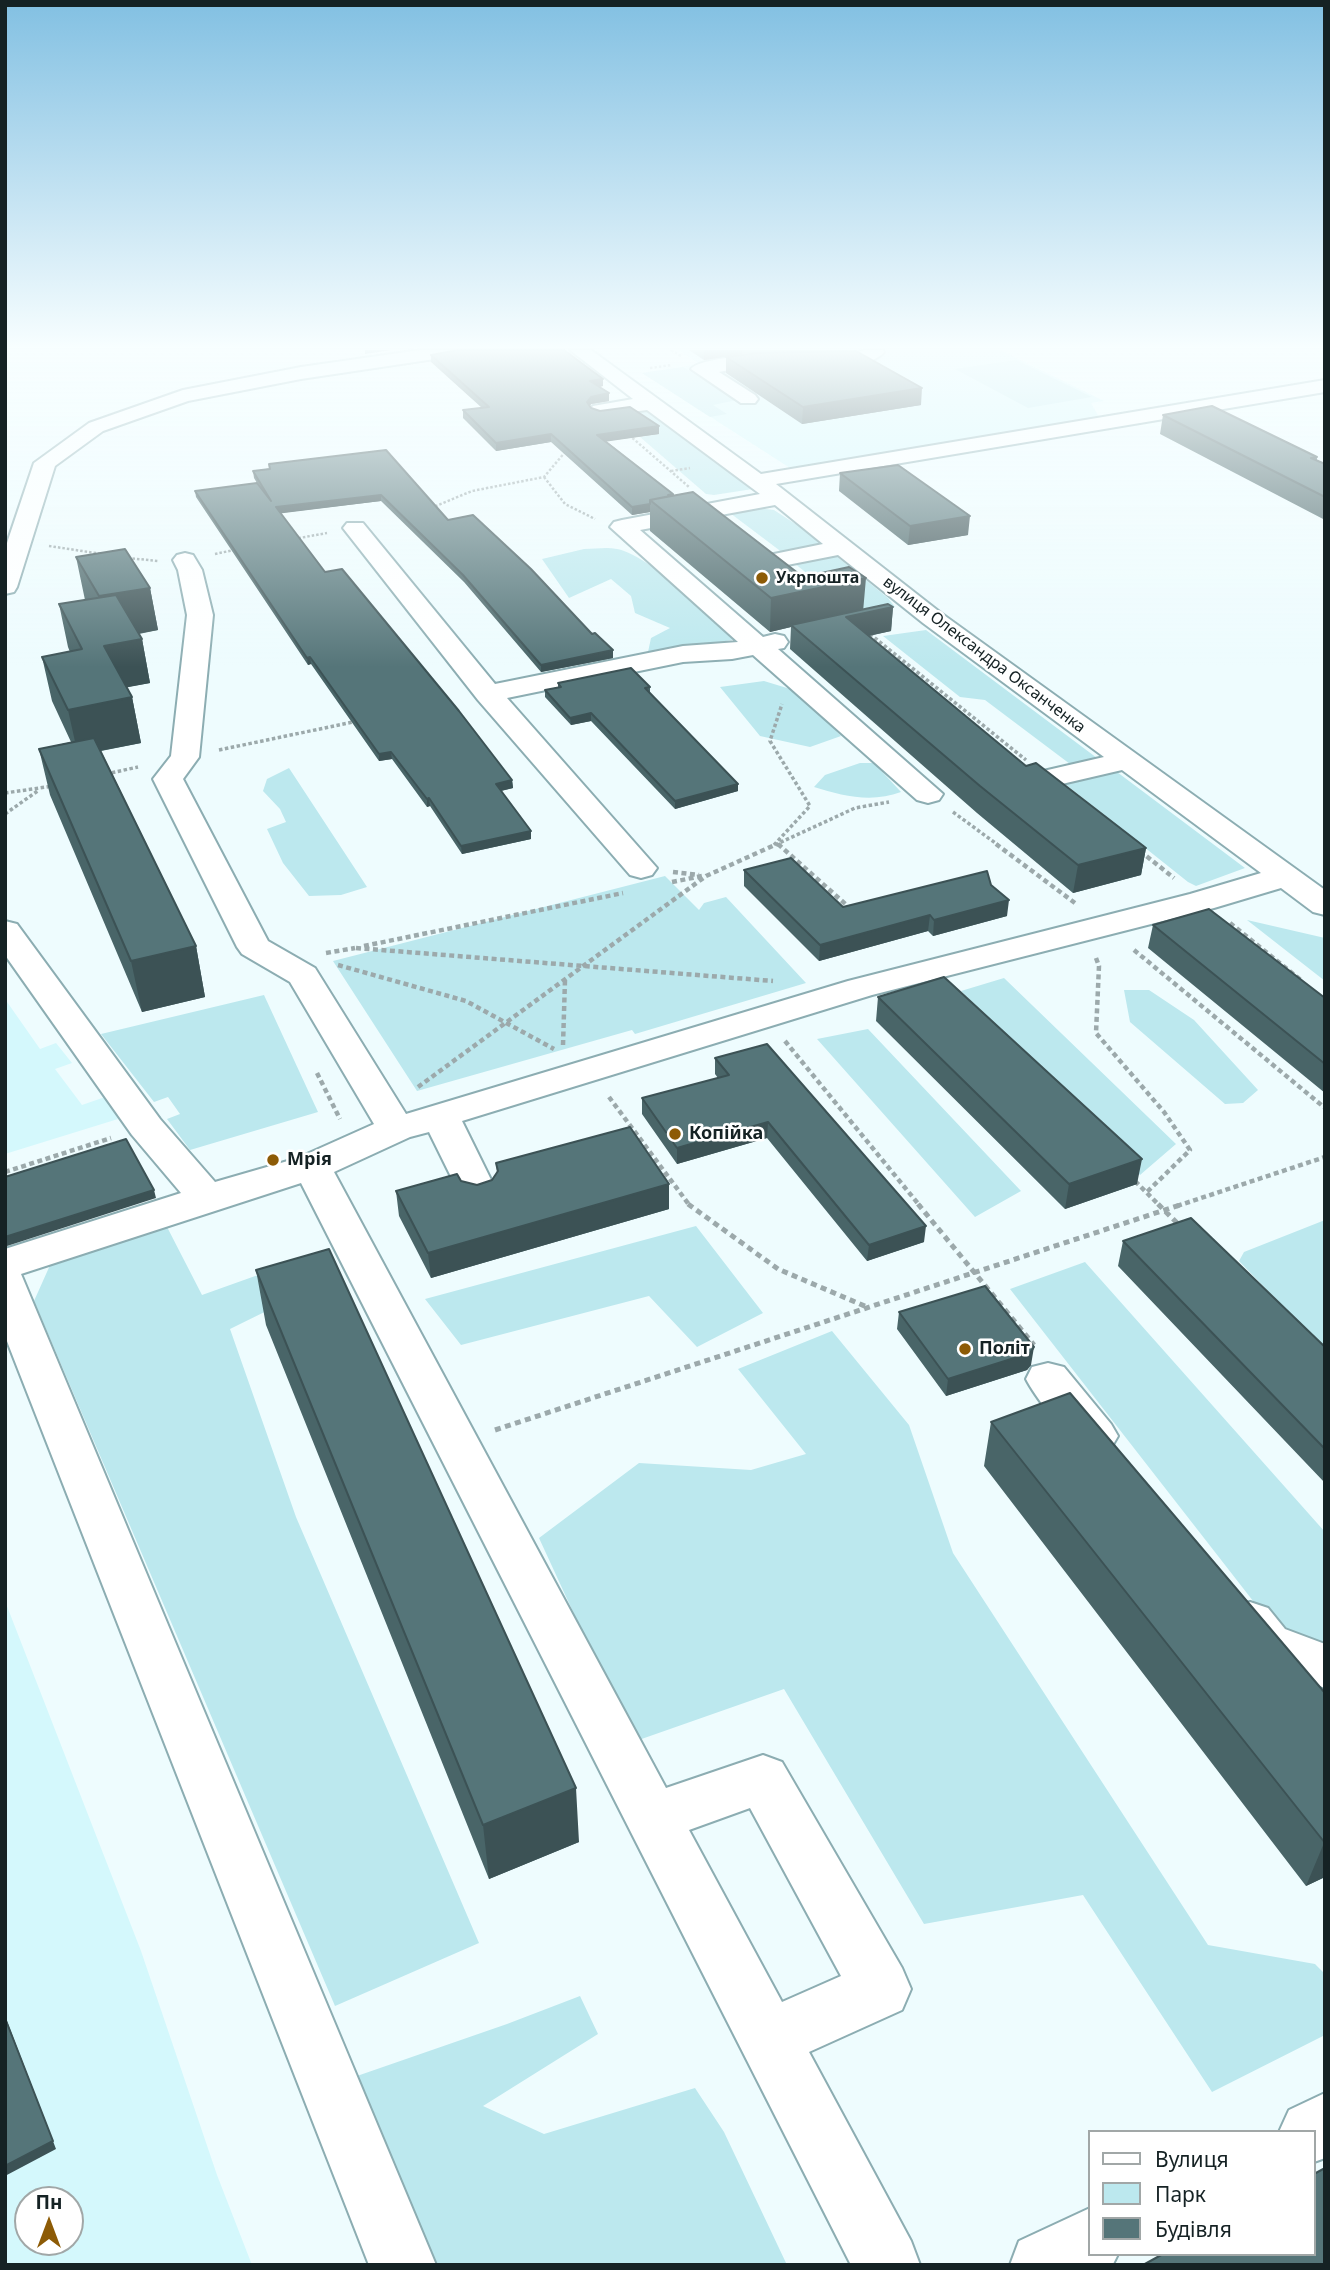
<!DOCTYPE html>
<meta charset="utf-8">
<style>
body{margin:0}
#map{position:relative;width:1330px;height:2270px;overflow:hidden;background:#eefcfe;font-family:"Noto Sans",sans-serif}
canvas{display:block}
.frame{position:absolute;inset:0;border:7px solid #152224;pointer-events:none}
.legend{position:absolute;left:1088px;top:2130px;width:228px;height:126px;box-sizing:border-box;background:#fff;border:2px solid #a1a7a7;margin:0;padding:9px 12px;list-style:none;font-size:21px;color:#152224}
.legend li{display:flex;align-items:center;gap:14px;height:35px}
.legend b{width:35px;border:2px solid #a1a7a7}
.north{position:absolute;left:14px;top:2186px;width:70px;height:70px;box-sizing:border-box;background:#fff;border:2px solid #a1a7a7;border-radius:50%;rotate:0deg;font-size:19px;font-weight:700;line-height:28px;text-align:center;color:#152224}
.north::after{content:'';display:block;margin:auto;width:24px;height:32px;background:#8d5b06;clip-path:polygon(50% 0,100% 100%,50% 72%,0 100%)}
</style>
<div id="map">
<canvas width="1330" height="2270"></canvas>
<div class="frame"></div>
<ul class="legend">
<li><b style="height:9px;background:#fff"></b>Вулиця</li>
<li><b style="height:19px;background:#bce8ee"></b>Парк</li>
<li><b style="height:19px;background:#557579"></b>Будівля</li>
</ul>
<div class="north">Пн</div>
</div>
<script>
const ctx = document.querySelector('canvas').getContext('2d');
ctx.lineJoin = 'round';
function fillPath(path, color) {
  ctx.fillStyle = color;
  ctx.fill(path, 'evenodd');
}
function trace(path, color, width, dash) {
  ctx.strokeStyle = color;
  ctx.lineWidth = width;
  ctx.lineCap = dash ? 'butt' : 'round';
  ctx.setLineDash(dash || []);
  ctx.stroke(path);
}
function label(font, color, halo, rows, align = 'center') {
  ctx.font = font + ' "Noto Sans",sans-serif';
  ctx.lineWidth = 5;
  ctx.setLineDash([]);
  ctx.textBaseline = 'middle';
  ctx.strokeStyle = halo;
  ctx.fillStyle = color;
  for (const [text, x, y, turn = 0] of rows) {
    ctx.save();
    ctx.translate(x, y);
    ctx.rotate((+turn || 0) * Math.PI / 180);
    ctx.textAlign = isNaN(turn) ? turn : align;
    if (halo) ctx.strokeText(text, 0, 0);
    ctx.fillText(text, 0, 0);
    ctx.restore();
  }
}
fillPath(new Path2D(`
 M678,350H1000L1104,401L1091,403L1099,417L790,468L642,373L700,364Z
 M5,999L40,1049L56,1043L72,1063L55,1069L82,1105L105,1097L118,1119L5,1154Z
 M5,1601L141,1951L217,2175L252,2265H5ZM28,2200H70V2242H28Z`), '#d4f8fc');
fillPath(new Path2D(`
 M1016,360L1092,397L1028,408L955,369Z
 M683,367L737,400L713,405L727,414L710,417L642,373Z
 M644,409L753,489L714,495L706,494L640,437L658,434L609,412Z
 M749,507L774,510L826,544L783,553L726,510Z
 M584,549C595,549 607,547 617,549C645,553 717,618 741,638L667,653L648,652L651,638L670,628L635,613L631,596L611,579L569,598L542,559Z
 M835,555L888,598L895,607L867,613L839,599L794,563Z
 M926,630L1097,758V759L1070,764L985,700L960,697L883,636Z
 M764,681L800,692L841,736L810,747L760,736L720,687Z
 M860,763H874L901,792C872,803 842,796 814,787L825,775Z
 M289,768L367,887L341,895L309,896L283,863L267,829L286,822L280,809L263,791L267,779Z
 M1113,769L1245,868L1196,886L1188,882L1060,780Z
 M665,876L699,910L704,903L726,897L806,983L635,1034L632,1030L417,1091L333,961Z
 M1247,920L1325,938V981Z
 M1004,978L1176,1144L1140,1175L961,991Z
 M1149,990L1194,1020L1258,1090L1243,1103L1225,1104L1130,1022L1124,990Z
 M264,995L318,1112L190,1150L167,1119L180,1114L168,1097L154,1102L101,1034Z
 M868,1029L1021,1191L975,1217L817,1039Z
 M1325,1220V1350L1239,1261L1244,1252Z
 M166,1225L202,1295L286,1265L301,1294L230,1329L296,1517L479,1943L335,2006L34,1301L51,1263Z
 M696,1226L763,1313L697,1347L649,1296L461,1345L425,1299Z
 M1085,1262L1325,1532V1642L1278,1633L1010,1289Z
 M832,1331L909,1425L953,1553L1208,1945L1315,1964L1325,1974V2035L1212,2092L1083,1895L924,1924L784,1689L633,1742L539,1538L639,1463L751,1470L806,1454L738,1369Z
 M580,1996L598,2034L483,2106L544,2134L695,2088L724,2132L787,2265H436L357,2076L507,2024Z`), '#bce8ee');
const minor = new Path2D(`
 M420,350H464L455,356L301,379L188,401L103,431L55,466L17,587L14,592L5,594V549L34,463L89,423L183,390L301,367Z
 M570,350H591L761,474L1325,380V392L776,484L941,613L1325,890V915L1313,912L1281,888L1214,908L872,995L462,1121L498,1194L492,1203L478,1207L464,1203L429,1132L410,1137L334,1172L666,1788L763,1755L782,1762L902,1968L911,1989L902,2010L809,2052L911,2241L920,2265H851L301,1183L21,1274L436,2265H369L5,1336V1249L181,1193L132,1135L5,955V921L17,924L160,1119L215,1182L298,1158L374,1124L290,982L242,954L237,947L153,779L171,756L187,615L178,570L173,560L177,555L185,553L193,555L202,570L213,615L199,757L183,779L268,941L315,968L406,1114L848,981L1190,894L1261,873L1122,770L1049,787L1039,784L1034,778L1039,772L1104,757L923,623L838,555L777,567L769,565L765,560L769,555L823,544L775,505L640,530L763,637L775,634L784,636L788,642L784,648L778,649L943,794L939,800L928,803L917,800L753,655L732,659L683,662L507,698L657,868L652,875L641,878L630,875L478,700L343,528L347,523H363L495,684L683,646L738,642L610,527L614,522L622,520L760,494L647,410L600,416L593,414L590,410L593,406L633,399ZM750,1808L841,1976L782,2002L689,1830Z
 M864,350H883L884,352C866,375 786,363 757,366C744,367 731,370 719,372L755,395L758,399L755,403H741L691,369C706,351 828,354 856,353Z
 M1048,1363L1064,1367L1111,1424L1118,1436L1111,1448C1100,1452 1091,1455 1080,1449C1068,1441 1033,1393 1026,1379L1032,1367Z
 M1250,1602L1268,1608L1285,1629L1325,1644V1688L1249,1659L1232,1638L1225,1623L1232,1608Z
 M1325,2093V2158L1314,2162V2132H1279L1289,2110Z
 M1090,2208V2254H1118L1113,2264L1010,2265L1019,2241Z`);
trace(minor, '#8cadb2', 4);
trace(new Path2D(`
 M671,350L681,356
 M650,368L672,365
 M629,435L689,487
 M671,471L690,468
 M544,477L565,504L595,519
 M431,508L472,491L544,477L566,451
 M294,539L327,533
 M49,546L102,554
 M215,554L234,550
 M128,558L158,561`), '#9ca9ab', 2.5, [2.5, 2]);
trace(new Path2D(`
 M870,634L1026,760
 M219,750L358,721
 M106,774L138,767
 M5,793L53,786
 M953,812L998,845
 M5,814L39,790
 M774,845L810,806L770,741L782,704
 M779,845L777,844L855,808L889,802`), '#9ca9ab', 3.5, [3.5, 2.5]);
trace(new Path2D(`
 M778,844L851,909
 M996,844L1075,903
 M1140,851L1174,878
 M673,872L699,875
 M672,882L702,876
 M1230,923L1302,981
 M364,946L623,893
 M356,948L773,981
 M1134,950L1325,1108
 M326,953L355,948
 M1096,958L1099,966L1096,1033L1164,1112L1190,1150L1146,1193
 M338,965L466,1001L554,1049
 M785,1041L920,1206
 M563,1045L565,980
 M317,1073L340,1119
 M418,1087L706,876L777,844
 M609,1097L690,1206
 M5,1172L111,1138
 M1135,1181L1160,1206
 M1177,1206L1325,1157`), '#9ca9ab', 4.5, [5, 3.5]);
trace(new Path2D(`
 M688,1204L778,1269L867,1307
 M918,1204L1034,1345
 M1158,1204L1181,1227
 M495,1430L1183,1204`), '#9ca9ab', 5, [6, 4.5]);
fillPath(minor, '#fff');
fillPath(new Path2D(`
 M689,350H847L921,405L802,424L726,373V357L752,353L742,354L704,360Z
 M456,351L603,379V386L600,387L609,393V401L591,404L590,406L591,408L659,434L606,441L673,494V495L803,577L863,609L893,607L891,631L869,636L1026,766L1146,848L1141,875L1073,893L977,813L790,649L791,627L770,632L650,531V512L632,515L551,442L496,451L463,418V410L482,408L431,362V355Z
 M1163,415L1317,457V460L1325,464V520L1160,434Z
 M386,450L448,520L613,658L541,672L464,582L381,501L280,513L325,572L512,780L513,788L501,791L531,831V839L462,854L430,806L427,807L392,759L379,761L311,664L308,665L196,497L195,491L257,483L254,478L253,471Z
 M840,473L968,535L908,545L839,491Z
 M76,557L150,588L158,630L139,634L142,639L150,683L127,687L132,697L141,743L101,751L196,946L205,997L142,1012L50,795L39,749L71,742L52,701L42,657L70,652L68,647L59,604L85,600Z
 M558,683L650,687V694L738,784V791L675,809L591,721L571,725L545,697V690L558,687Z
 M744,870L843,907L991,885L1007,916L933,936L928,931L819,961L744,886Z
 M1153,925L1325,998V1093L1148,948Z
 M878,997L1137,1184L1065,1209L876,1021Z
 M715,1058L924,1242L867,1261L767,1138L677,1164L642,1114V1098L718,1078L715,1074Z
 M496,1163L669,1209L431,1278L399,1216L396,1191L461,1181L477,1185L492,1180L497,1173Z
 M1123,1241L1325,1347V1483L1118,1266Z
 M256,1270L579,1842L489,1879L266,1325Z
 M899,1312L1031,1365L1027,1370L946,1396L897,1329Z
 M991,1422L1325,1693V1877L1306,1886L984,1466Z`), '#496568');
fillPath(new Path2D(`
 M365,350H391L365,354Z
 M704,350H742V354L704,360Z
 M603,379V386L591,388L590,381Z
 M922,388L921,405L802,424L803,407Z
 M609,393V401L591,404L587,410V402L591,397Z
 M659,426V434L597,443V435Z
 M551,434V442L496,451V443Z
 M381,495V501L276,514V507Z
 M650,504V512L632,515V507Z
 M970,516L968,535L908,545L910,526Z
 M866,578L863,612L791,625V627L770,632L771,598Z
 M150,588L158,630L107,639L99,596Z
 M893,607L891,631L844,641L846,617Z
 M142,639L150,683L113,690L104,646Z
 M613,650V658L541,672V665Z
 M310,657L311,664L308,665L307,658Z
 M132,697L141,743L78,755L68,710Z
 M591,713V721L571,725L570,718Z
 M391,752L392,759L379,761V754Z
 M512,780L513,788L496,792V784Z
 M738,784V791L675,809V801Z
 M429,798L430,806L427,807V799Z
 M531,831V839L462,854L461,846Z
 M1146,848L1141,875L1073,893L1078,865Z
 M1009,900L1007,916L933,936L934,920Z
 M930,915L928,931L819,961L820,945Z
 M196,946L205,997L142,1012L131,961Z
 M768,1122L767,1138L677,1164V1148Z
 M1142,1159L1137,1184L1065,1209L1069,1184Z
 M669,1184V1209L431,1278L428,1253Z
 M154,1190L156,1198L7,1246L5,1237Z
 M926,1226L924,1242L867,1261L869,1245Z
 M1034,1347L1031,1365L1027,1370L946,1396L948,1379Z
 M576,1788L579,1842L489,1879L483,1825Z
 M1324,1843H1325V1877L1306,1886Z
 M5,2016L56,2149L5,2176Z`), '#3c5255');
const building = new Path2D(`
 M458,350H564L603,379L590,381L609,393L591,397L587,402L591,408L600,411L630,407L659,426L597,435L673,494L668,495L670,496L650,500V504L632,507L551,434L496,443L463,410L489,407L431,355Z
 M856,351L922,388L803,407L726,357L758,353Z
 M1212,406L1317,457L1311,458L1325,464V497L1163,415Z
 M386,450L448,520L473,515L531,569L592,634L595,633L613,650L541,665L463,575L381,495L276,507L325,572L342,569L459,711L512,780L496,784L531,831L461,846L429,798L427,799L391,752L379,754L310,657L307,658L195,491L257,483L271,501L253,471L270,469L269,464Z
 M898,465L970,516L910,526L840,473Z
 M693,492L803,577L849,567L866,578L771,598L650,500Z
 M125,549L150,588L99,596L76,557Z
 M116,595L142,639L104,646L132,697L68,710L42,657L82,649L59,604Z
 M888,604L893,607L846,617L1026,766L1036,763L1146,848L1078,865L980,786L791,625Z
 M631,668L650,687L645,688L738,784L675,801L591,713L570,718L545,690L561,687L558,683Z
 M94,738L196,946L131,961L39,749Z
 M791,858L843,907L987,871L991,885L1009,900L934,920L930,915L820,945L744,870Z
 M1209,909L1325,998V1064L1153,925Z
 M944,977L1142,1159L1069,1184L878,997Z
 M767,1044L926,1226L869,1245L768,1122L677,1148L642,1098L729,1075L715,1058Z
 M630,1127L669,1184L428,1253L396,1191L457,1174L461,1181L477,1185L492,1180L498,1171L496,1163Z
 M126,1139L154,1190L5,1237V1177Z
 M1191,1218L1325,1347V1449L1123,1241Z
 M329,1249L576,1788L483,1825L256,1270Z
 M985,1286L1034,1347L1030,1353L948,1379L899,1312Z
 M1070,1393L1325,1693V1843L991,1422Z
 M5,2018L53,2141L5,2166Z
 M1325,2168V2265H1143L1163,2254H1314V2174Z`);
fillPath(building, '#557579');
trace(building, '#3c5255', 2);
const sky = ctx.createLinearGradient(0, 0, 0, 667);
sky.addColorStop(0, '#82c0e2');
sky.addColorStop(0.52, '#f7feff');
sky.addColorStop(1, '#f7feff00');
ctx.fillStyle = sky;
ctx.fillRect(0, 0, 1330, 667);
for (const [x, y, r, color] of [
 [762,578,7,"#8d5b06"],
 [675,1134,7,"#8d5b06"],
 [273,1160,7,"#8d5b06"],
 [965,1349,7,"#8d5b06"]
]) {
  const dot = new Path2D();
  dot.arc(x, y, r, 0, 2 * Math.PI);
  ctx.fillStyle = color;
  ctx.fill(dot);
  trace(dot, '#fff', 2.5);
}
label('bold 16px', '#152224', '#fff', [
 ["Укрпошта",776,578]
], 'left');
label('16px', '#152224', '#fff', [
 ["вулиця Олександра Оксанченка",984,655,37]
]);
label('bold 18px', '#152224', '#fff', [
 ["Копійка",689,1134],
 ["Мрія",287,1160],
 ["Політ",979,1349]
], 'left');
</script>
